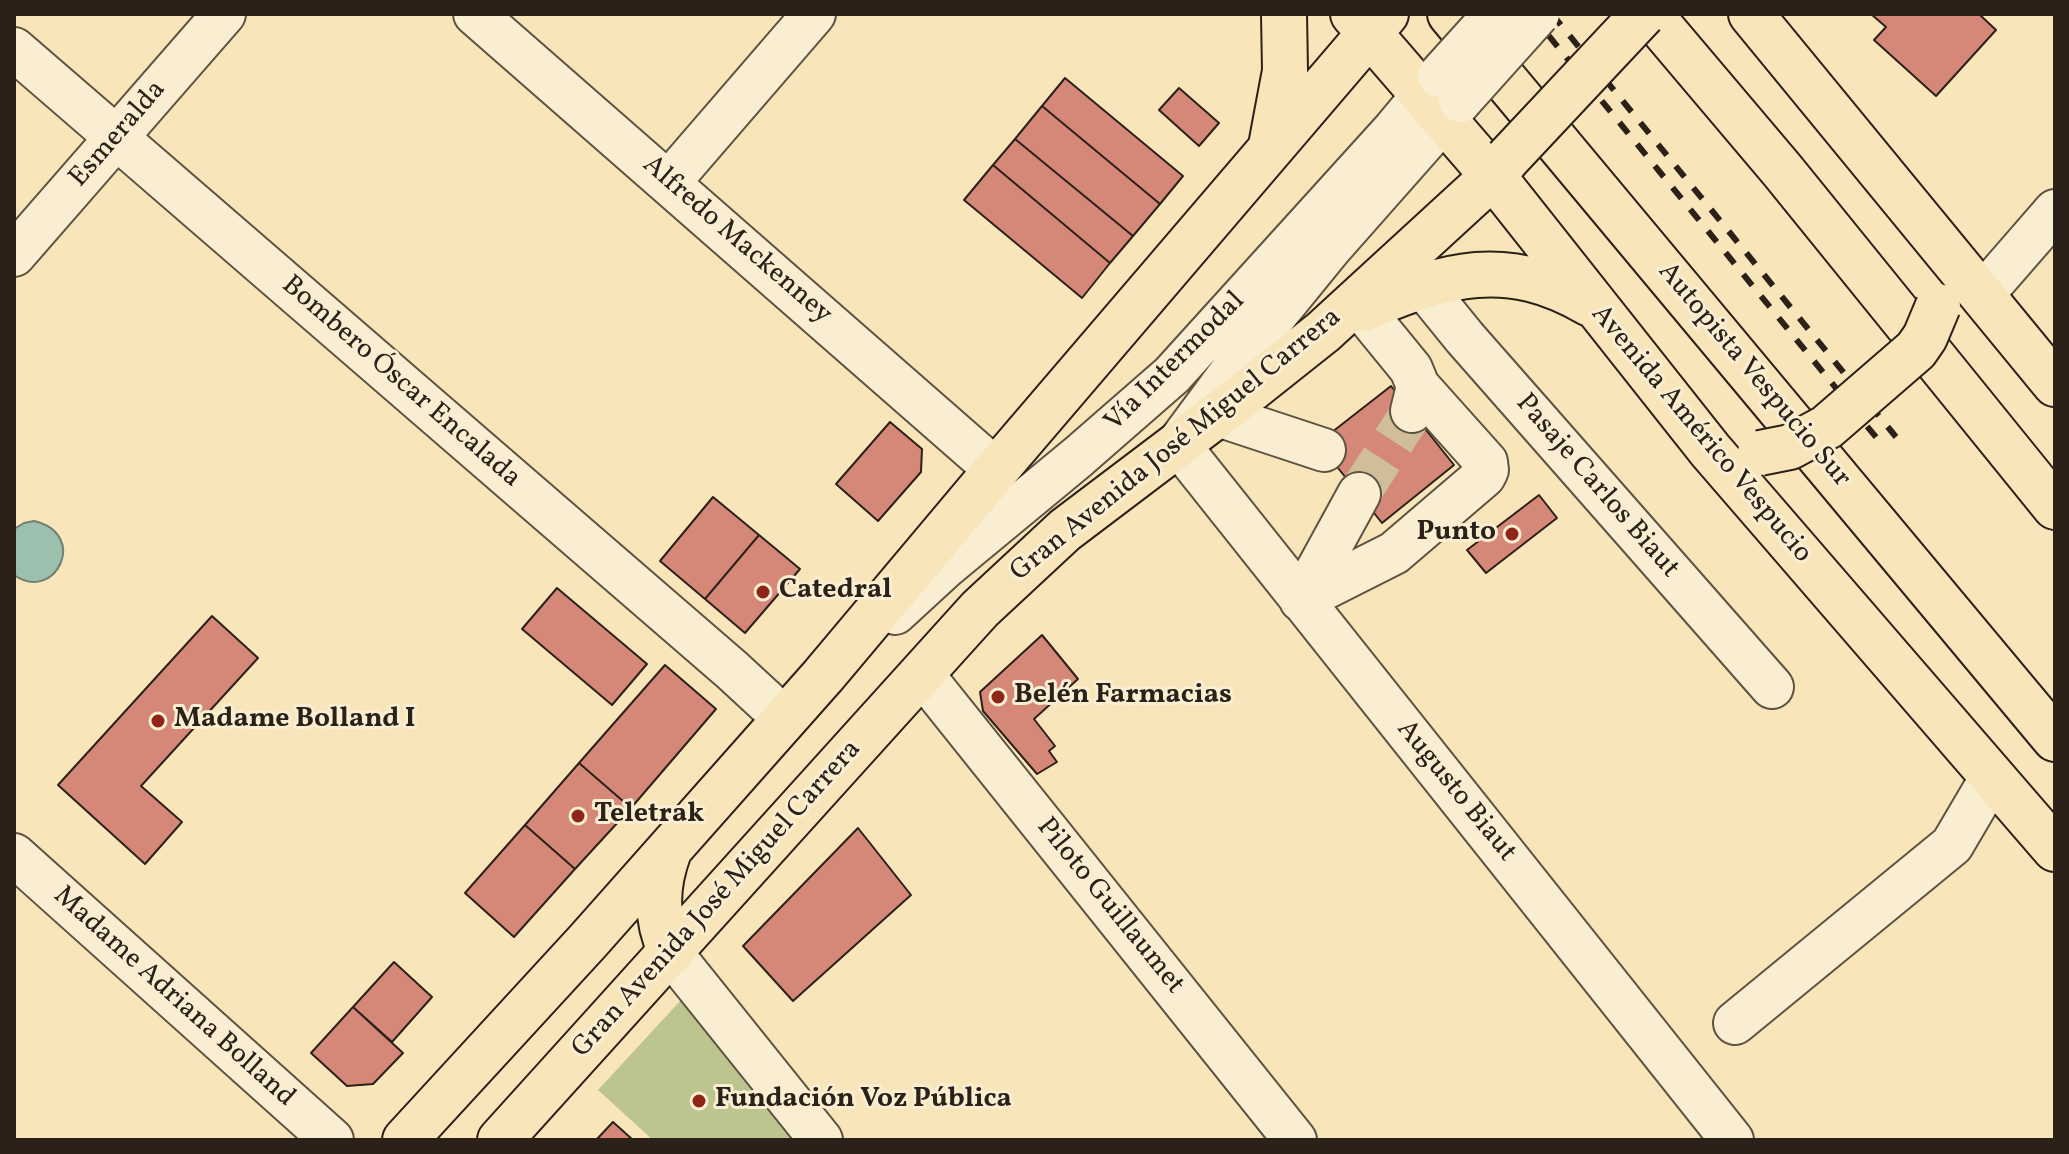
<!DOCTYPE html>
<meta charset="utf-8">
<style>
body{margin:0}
#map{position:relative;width:2069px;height:1154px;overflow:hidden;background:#f8e5b9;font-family:Vollkorn,serif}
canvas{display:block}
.frame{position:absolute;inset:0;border:16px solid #2b2119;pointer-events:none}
</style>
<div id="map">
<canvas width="2069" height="1154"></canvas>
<div class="frame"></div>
</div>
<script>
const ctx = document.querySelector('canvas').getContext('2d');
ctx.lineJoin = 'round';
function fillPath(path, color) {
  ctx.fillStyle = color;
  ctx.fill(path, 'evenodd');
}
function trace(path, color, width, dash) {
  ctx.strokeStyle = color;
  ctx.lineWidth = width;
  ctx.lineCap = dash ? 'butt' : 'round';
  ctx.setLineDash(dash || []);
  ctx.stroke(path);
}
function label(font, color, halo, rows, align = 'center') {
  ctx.font = font + ' Vollkorn,serif';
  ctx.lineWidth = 6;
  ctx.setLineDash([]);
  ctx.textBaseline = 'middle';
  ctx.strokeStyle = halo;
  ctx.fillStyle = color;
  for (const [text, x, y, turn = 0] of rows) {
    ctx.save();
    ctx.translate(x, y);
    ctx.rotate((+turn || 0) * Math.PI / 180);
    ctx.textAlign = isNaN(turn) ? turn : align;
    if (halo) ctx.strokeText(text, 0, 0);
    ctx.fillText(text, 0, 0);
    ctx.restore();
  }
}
fillPath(new Path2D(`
 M682,999L796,1140H653L598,1090Z`), '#bdc58f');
const water = new Path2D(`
 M34,521C90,534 55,604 14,575V529L24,523Z`);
fillPath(water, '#9dbfae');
trace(water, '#6f8072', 2);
const building = new Path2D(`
 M1871,14H1979L1996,30L1936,96L1874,40L1886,27Z
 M1065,78L1183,176L1160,204L1042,106Z
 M1179,88L1219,123L1199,146L1159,110Z
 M1042,106L1160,204L1133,236L1015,139Z
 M1015,139L1133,236L1110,263L993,165Z
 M993,165L1110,263L1082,298L964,200Z
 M1391,386L1454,465L1382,523L1318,443Z
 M890,422L922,449L921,472L878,521L836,484Z
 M1539,495L1557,518L1486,573L1467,550Z
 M713,497L759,535L705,599L660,561Z
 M759,535L800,569L745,633L705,599Z
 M557,588L647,664L612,705L522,629Z
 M212,616L258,658L141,786L182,822L145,864L58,785Z
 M1042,635L1078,679L1034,719L1055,746L1049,751L1057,762L1037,774L983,711L980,692Z
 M665,665L716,709L631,808L579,763Z
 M579,763L631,808L575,869L525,825Z
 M525,825L575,869L514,937L465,893Z
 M858,828L911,895L793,1001L743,946Z
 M394,962L432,997L392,1042L353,1007Z
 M353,1007L403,1053L373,1084L347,1086L311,1053Z
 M613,1122L633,1140H596Z`);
fillPath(building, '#d58778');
trace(building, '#2b2119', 2);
trace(new Path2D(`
 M1359,494L1412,412`), '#cfbe99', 42, [42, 21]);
const minor = new Path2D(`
 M475,14L996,470
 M14,49L732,670L785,719
 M1460,101L1331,247L1252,344L1178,444L1732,1140
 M669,182L814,14
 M14,255L224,14
 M1422,285L1465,338L1772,687
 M1982,295L2055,211
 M1362,309L1411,369L1418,386L1412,411
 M1218,415L1324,450
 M1301,600L1394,553L1484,476L1487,470L1486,462L1418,386
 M1301,600L1359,494
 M895,613L945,567L1078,457L1172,375L1394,130L1439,76
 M922,674L1295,1140
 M14,855L332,1140
 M671,953L821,1140
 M1735,1023L1952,845L1992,777`);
const major = new Path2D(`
 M1353,14L1493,176L1710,450L2055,849
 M1751,14L2055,384
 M1271,146L1285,71L1284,14
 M1363,309C1446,274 1506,255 1590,304
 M669,851C656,886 655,918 671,953
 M405,1140L588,941L823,676L996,470L1386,14
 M500,1140L980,609L1065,530L1250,390L1323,332L1493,176L1507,159`);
const highway = new Path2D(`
 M1450,14L2055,739
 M1650,14L1782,170L2055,507`);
trace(minor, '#5e5241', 46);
trace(major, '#2b2119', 48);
trace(highway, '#2b2119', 48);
trace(minor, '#faeed2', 42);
trace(major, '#f8e5b9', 44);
trace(highway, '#f8e5b9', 44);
trace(new Path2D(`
 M1531,14L1884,447
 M1552,14L1896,437`), '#2b2119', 6, [14, 14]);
const minorBridge = new Path2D(`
 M1439,76L1495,14
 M1460,101L1538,14`);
const majorBridge = new Path2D(`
 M1507,159L1643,14
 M1760,453L1790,447L1827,427L1916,350L1925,337L1938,306`);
trace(minorBridge, '#5e5241', 46, []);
trace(majorBridge, '#2b2119', 48, []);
trace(minorBridge, '#faeed2', 42);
trace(majorBridge, '#f8e5b9', 44);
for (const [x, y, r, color] of [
 [1512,534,8,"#8f2418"],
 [763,592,8,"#8f2418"],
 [998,697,8,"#8f2418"],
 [158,721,8,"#8f2418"],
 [578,816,8,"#8f2418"],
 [699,1101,8,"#8f2418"]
]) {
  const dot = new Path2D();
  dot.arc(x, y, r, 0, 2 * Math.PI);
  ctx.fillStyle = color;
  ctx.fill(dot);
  trace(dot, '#faeed2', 3);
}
label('28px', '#2b2119', '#faeed2', [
 ["Esmeralda",119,135,-49],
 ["Alfredo Mackenney",736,241,41],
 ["Vía Intermodal",1176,363,-45],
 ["Autopista Vespucio Sur",1753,376,50],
 ["Bombero Óscar Encalada",400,383,41],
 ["Avenida Américo Vespucio",1700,435,50],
 ["Gran Avenida José Miguel Carrera",1177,446,-39],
 ["Pasaje Carlos Biaut",1596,487,49],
 ["Augusto Biaut",1455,792,51],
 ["Gran Avenida José Miguel Carrera",718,900,-48],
 ["Piloto Guillaumet",1109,907,51],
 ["Madame Adriana Bolland",173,998,42]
]);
label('bold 28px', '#2b2119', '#faeed2', [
 ["Punto",1496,534,"right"],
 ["Catedral",779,592],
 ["Belén Farmacias",1014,697],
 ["Madame Bolland I",174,721],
 ["Teletrak",594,816],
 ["Fundación Voz Pública",715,1101]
], 'left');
</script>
